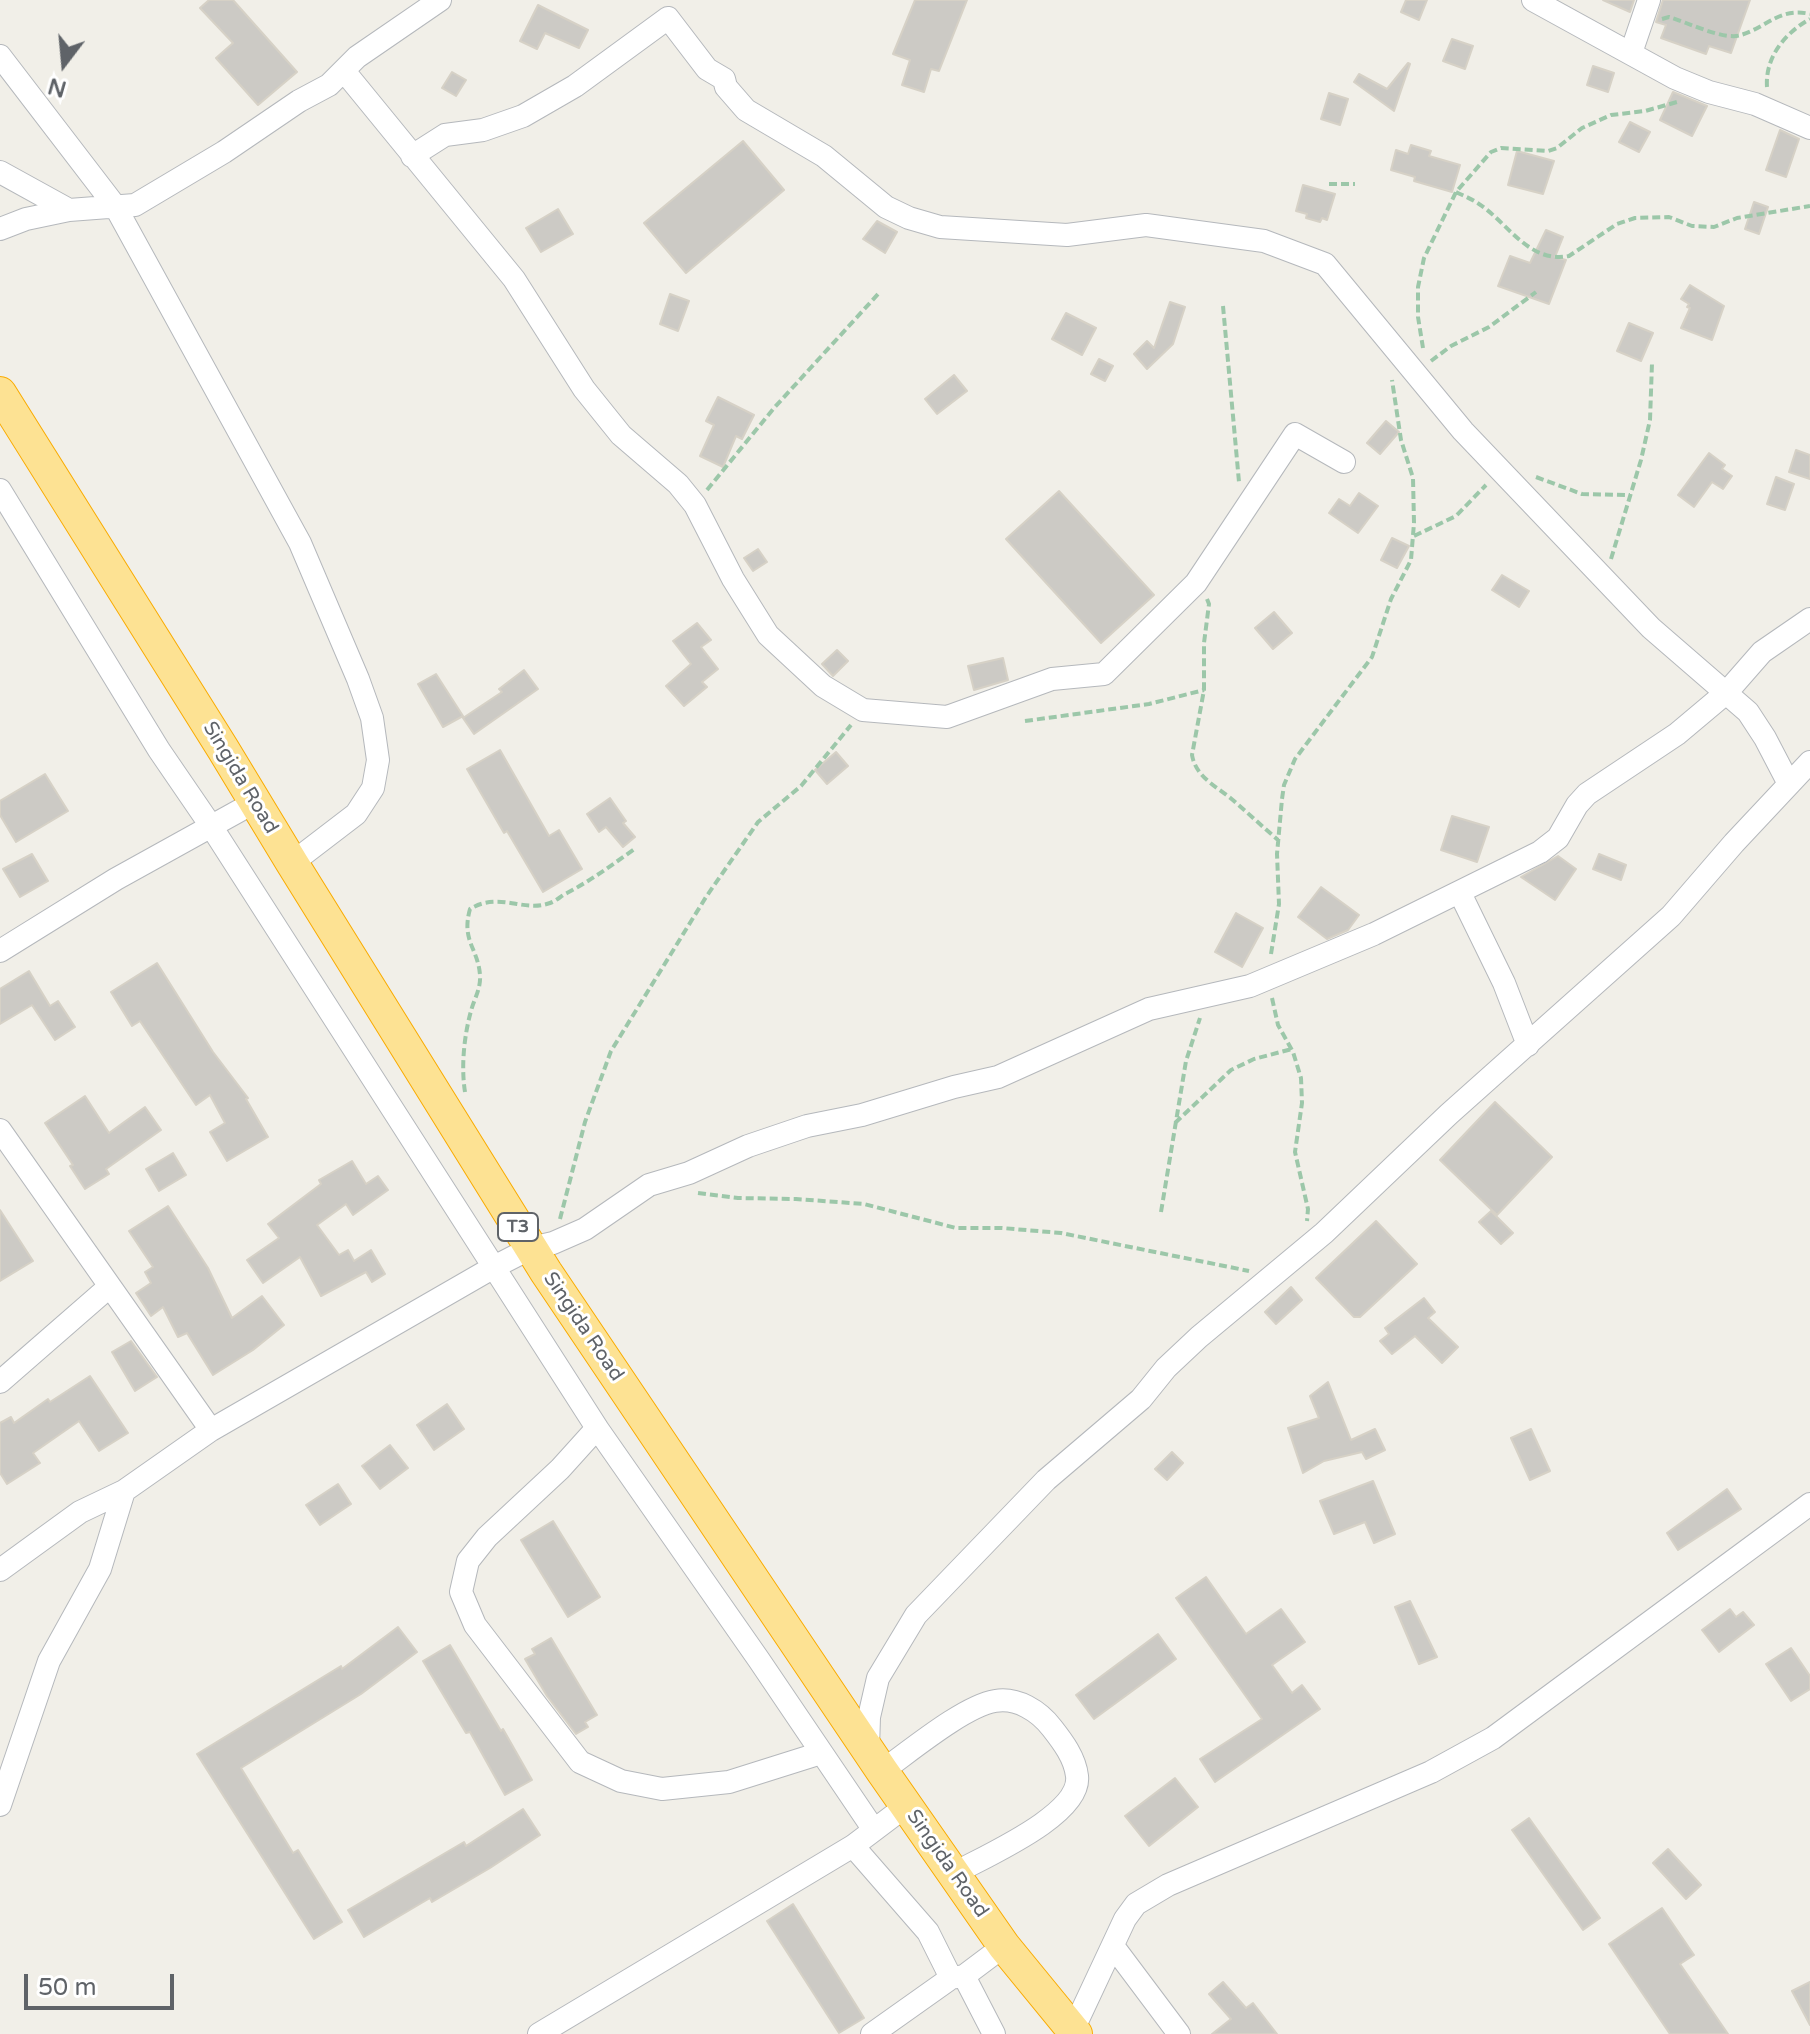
<!DOCTYPE html>
<style>
body{margin:0}
#map{position:relative;width:1810px;height:2034px;overflow:hidden;background:#f1efe8;font-family:"Varela Round",sans-serif}
canvas{display:block}
.north{position:absolute;left:24px;top:24px;width:80px;height:80px;-webkit-text-stroke:6px #fff;paint-order:stroke;rotate:196deg;font-size:22px;font-weight:700;line-height:32px;text-align:center;color:#5f6368}
.north::after{content:'';display:block;margin:auto;width:28px;height:36px;background:#5f6368;clip-path:polygon(50% 0,100% 100%,50% 72%,0 100%)}
.scale{position:absolute;left:24px;top:1974px;width:150px;height:36px;box-sizing:border-box;border:4px solid #5f6368;border-top:0;padding-left:10px;font-size:24px;line-height:28px;white-space:nowrap;color:#5f6368;-webkit-text-stroke:6px #fff;paint-order:stroke}
</style>
<div id="map">
<canvas width="1810" height="2034"></canvas>
<div class="north">N</div>
<div class="scale">50 m</div>
</div>
<script>
const ctx = document.querySelector('canvas').getContext('2d');
ctx.lineJoin = 'round';
function fillPath(path, color) {
  ctx.fillStyle = color;
  ctx.fill(path, 'evenodd');
}
function trace(path, color, width, dash) {
  ctx.strokeStyle = color;
  ctx.lineWidth = width;
  ctx.lineCap = dash ? 'butt' : 'round';
  ctx.setLineDash(dash || []);
  ctx.stroke(path);
}
function label(font, color, halo, rows, align = 'center') {
  ctx.font = font + ' "Varela Round",sans-serif';
  ctx.lineWidth = 6;
  ctx.setLineDash([]);
  ctx.textBaseline = 'middle';
  ctx.strokeStyle = halo;
  ctx.fillStyle = color;
  for (const [text, x, y, turn = 0] of rows) {
    ctx.save();
    ctx.translate(x, y);
    ctx.rotate((+turn || 0) * Math.PI / 180);
    ctx.textAlign = isNaN(turn) ? turn : align;
    if (halo) ctx.strokeText(text, 0, 0);
    ctx.fillText(text, 0, 0);
    ctx.restore();
  }
}
const building = new Path2D(`
 M209,0H233L297,72L258,105L216,58L233,43L200,8Z
 M915,0H967L939,71L931,69L924,92L902,85L910,60L893,54Z
 M1406,0H1427L1419,20L1401,12Z
 M1603,0H1634L1630,12Z
 M1663,0H1750L1731,53L1709,46L1706,54L1661,38L1666,25L1656,22Z
 M538,5L588,30L579,48L545,33L537,49L520,41Z
 M1452,39L1473,46L1465,69L1443,61Z
 M1408,63L1410,64L1394,111L1354,82L1359,74L1387,89Z
 M1593,66L1614,73L1608,92L1587,85Z
 M452,72L466,80L456,96L442,88Z
 M1673,92L1707,106L1692,136L1660,120Z
 M1329,93L1348,99L1340,125L1321,119Z
 M1630,122L1650,132L1639,152L1619,142Z
 M1780,130L1799,139L1786,177L1766,170Z
 M743,141L784,190L686,273L644,223Z
 M1411,145L1431,151L1429,156L1460,165L1452,192L1414,181L1415,177L1391,170L1396,150L1408,154Z
 M1517,151L1554,161L1543,194L1508,185Z
 M1303,185L1335,194L1327,220L1322,218L1320,222L1306,218L1307,214L1296,211Z
 M1754,202L1768,207L1759,234L1745,229Z
 M558,209L573,234L541,252L526,228Z
 M877,221L897,232L885,253L863,239Z
 M1546,230L1563,237L1555,257L1566,260L1549,304L1498,286L1510,256L1530,263Z
 M1690,285L1724,306L1712,340L1681,328L1690,308L1687,307L1689,304L1681,299Z
 M670,294L689,301L678,331L660,324Z
 M1170,302L1185,307L1173,344L1147,369L1134,354L1147,341L1154,348Z
 M1066,313L1096,328L1082,355L1052,339Z
 M1629,323L1653,333L1641,361L1617,351Z
 M1099,359L1113,366L1105,381L1091,374Z
 M954,375L967,391L937,414L925,399Z
 M718,397L754,415L742,439L736,436L723,467L700,456L714,425L706,421Z
 M1386,421L1399,432L1380,454L1367,443Z
 M1796,450L1810,455V479L1789,472Z
 M1709,453L1725,465L1722,469L1732,476L1723,489L1712,482L1694,507L1678,495Z
 M1776,477L1794,484L1785,510L1767,504Z
 M1059,491L1154,595L1101,643L1006,539Z
 M1359,493L1378,506L1358,533L1329,513L1339,499L1350,506Z
 M1392,538L1409,546L1397,568L1381,560Z
 M758,549L767,562L753,571L744,558Z
 M1502,575L1529,591L1519,607L1492,590Z
 M1274,612L1292,633L1273,649L1255,628Z
 M697,623L711,640L701,647L718,669L702,682L707,687L684,706L666,686L691,664L673,641Z
 M837,650L848,661L833,676L822,664Z
 M1003,658L1008,680L974,690L968,666Z
 M524,670L538,689L474,734L463,718L502,692L499,689Z
 M436,674L463,716L443,727L418,684Z
 M500,750L549,836L559,830L582,869L543,892L507,831L504,833L467,769Z
 M836,752L848,766L827,784L815,770Z
 M45,774L68,811L16,842L0,815V801Z
 M610,798L626,821L623,823L635,837L623,847L606,827L599,832L587,814Z
 M1452,816L1489,827L1477,862L1441,850Z
 M32,854L48,881L20,897L3,869Z
 M1599,854L1626,865L1621,880L1593,869Z
 M1558,856L1576,869L1555,900L1521,877Z
 M1321,887L1359,915L1348,930L1327,939L1298,917Z
 M1236,913L1263,928L1242,967L1215,952Z
 M157,963L213,1052L248,1098L246,1099L268,1137L227,1161L210,1132L225,1123L210,1095L196,1105L140,1021L132,1026L111,992Z
 M29,971L50,1006L58,1001L75,1027L55,1040L32,1005L0,1024V989Z
 M85,1096L109,1133L145,1107L161,1130L106,1169L109,1174L85,1189L70,1166L73,1165L45,1123Z
 M1495,1102L1552,1157L1497,1215L1440,1160Z
 M173,1153L186,1175L159,1191L146,1169Z
 M352,1161L366,1184L378,1176L388,1190L353,1215L346,1204L317,1225L339,1255L348,1250L354,1261L371,1250L385,1274L372,1282L366,1272L321,1296L300,1257L263,1283L247,1260L279,1238L268,1224L321,1184L319,1180Z
 M168,1206L208,1268L232,1318L262,1296L284,1325L253,1350L213,1375L187,1333L178,1337L163,1307L151,1316L136,1293L151,1283L145,1272L153,1267L129,1231Z
 M0,1210L33,1261L0,1281Z
 M1491,1211L1513,1233L1501,1244L1479,1222Z
 M1376,1221L1417,1264L1360,1317H1354L1316,1278Z
 M1291,1287L1302,1300L1276,1324L1265,1312Z
 M1424,1298L1435,1312L1428,1318L1458,1347L1442,1363L1415,1336L1392,1354L1380,1341L1389,1334L1385,1328Z
 M131,1341L157,1377L135,1391L112,1352Z
 M90,1376L128,1433L99,1451L79,1421L33,1453L40,1463L7,1484L0,1473V1423L11,1417L14,1423L48,1399L50,1402Z
 M1328,1382L1351,1440L1375,1429L1385,1450L1366,1459L1362,1452L1324,1461L1303,1473L1288,1428L1319,1418L1310,1396Z
 M447,1404L464,1429L434,1450L417,1425Z
 M1531,1429L1550,1471L1530,1480L1511,1438Z
 M390,1445L408,1468L380,1489L362,1466Z
 M1172,1452L1183,1463L1167,1480L1155,1469Z
 M1373,1481L1395,1534L1374,1543L1365,1522L1334,1534L1320,1501Z
 M338,1484L351,1504L320,1525L306,1505Z
 M1727,1489L1741,1509L1678,1550L1667,1533Z
 M553,1521L600,1597L568,1617L521,1540Z
 M1206,1577L1246,1634L1281,1609L1305,1642L1272,1665L1292,1693L1302,1685L1320,1709L1215,1782L1200,1759L1262,1719L1176,1598Z
 M1410,1601L1437,1657L1419,1664L1395,1607Z
 M1730,1609L1736,1617L1743,1612L1754,1625L1719,1652L1702,1630Z
 M398,1627L417,1652L361,1694L241,1768L293,1853L298,1850L342,1922L314,1939L197,1754L341,1666L342,1669Z
 M1158,1634L1176,1659L1094,1719L1076,1695Z
 M551,1638L597,1715L585,1722L588,1727L576,1734L547,1696L525,1659L535,1654L532,1649Z
 M450,1645L501,1731L503,1729L532,1780L505,1795L470,1732L466,1733L423,1661Z
 M1791,1648L1810,1676V1689L1791,1701L1766,1664Z
 M1175,1778L1198,1807L1149,1846L1125,1816Z
 M523,1809L540,1835L490,1868L432,1902L430,1898L364,1937L348,1910L464,1842L466,1846Z
 M1529,1818L1600,1918L1583,1930L1512,1830Z
 M1668,1849L1701,1885L1686,1899L1653,1863Z
 M793,1904L864,2018L839,2033L767,1921Z
 M1662,1908L1694,1955L1680,1964L1728,2034H1670L1609,1944Z
 M1223,1982L1246,2008L1253,2003L1277,2034H1212L1231,2019L1209,1994Z
 M1810,1982V2025L1792,1991Z`);
fillPath(building, '#cccac5');
trace(building, '#d6d1c6', 2);
const minor = new Path2D(`
 M1533,0L1675,78L1709,92L1755,104L1810,128
 M1631,53L1649,0
 M0,56L115,206L300,543L358,679L372,718L378,760L373,788L356,814L292,863
 M344,71L514,279L584,389L621,435L678,484L695,505L733,579L768,635L823,686L863,710L947,717L1052,679L1104,674L1196,583L1295,434L1344,462
 M412,156L445,135L483,130L523,116L575,86L668,18L707,69L724,79L726,87L746,110L824,156L886,207L909,218L940,227L1067,235L1146,225L1264,241L1325,264L1463,431L1651,628L1748,712L1765,738L1789,784
 M0,172L69,210
 M0,229L26,219L69,210L135,205L224,152L299,101L329,85L357,57L440,0
 M0,490L159,750L211,826L597,1428L759,1660L874,1830
 M1460,893L1504,983L1528,1045
 M0,951L116,879L255,802
 M0,1130L211,1430
 M0,1382L109,1287
 M597,1428L560,1469L487,1537L468,1561L461,1592L475,1625L580,1762L621,1781L662,1789L729,1782L821,1753
 M0,1570L80,1512L124,1491L211,1430L494,1267L531,1248L553,1243L585,1229L649,1185L689,1173L748,1146L807,1126L862,1115L954,1087L998,1077L1149,1009L1250,986L1374,934L1540,852L1558,838L1577,805L1587,794L1677,734L1727,692L1762,652L1810,619
 M868,1749L869,1717L878,1678L916,1615L1046,1480L1141,1399L1166,1368L1199,1337L1324,1233L1449,1114L1671,916L1734,843L1810,762
 M882,1771C909,1752 964,1706 995,1701C1017,1697 1039,1711 1052,1728C1063,1742 1075,1758 1077,1776C1082,1815 983,1857 953,1874
 M0,1805L49,1661L100,1569L124,1491
 M853,1846L928,1932L951,1978
 M1113,1946L1179,2034
 M964,1976L994,2034
 M1073,2030L1125,1919L1136,1904L1168,1885L1431,1772L1493,1738L1810,1504
 M539,2034L853,1846L906,1806
 M872,2034L951,1978L964,1976L1004,1946`);
const highway = new Path2D(`
 M0,393L223,749L292,863L546,1272L882,1771L1004,1946L1076,2034`);
trace(minor, '#b5b8bc', 24);
trace(highway, '#f9ab00', 34);
trace(new Path2D(`
 M1662,19L1669,17C1687,22 1724,41 1741,35C1767,27 1780,7 1810,14
 M1767,87C1765,57 1785,33 1810,19
 M1329,184H1355
 M1456,192C1464,196 1472,199 1479,204C1507,222 1529,264 1569,256L1617,224L1635,218L1669,217L1692,226L1714,227L1737,218L1810,206
 M1223,306L1239,482
 M1423,348L1418,317V287L1424,258L1456,192L1491,152L1501,148L1548,151L1557,148L1582,128L1611,115L1645,111L1677,102
 M1431,361L1451,346L1489,327L1536,292
 M1536,477L1582,494L1630,495
 M707,490L774,408L879,293
 M1414,536L1456,516L1486,485
 M1611,559L1641,460L1650,420L1652,363
 M1207,599L1209,604L1204,643V690L1192,755C1196,778 1218,787 1234,801C1249,814 1263,827 1278,840
 M1025,721L1149,704L1204,690
 M1271,954L1279,904L1277,854L1282,799L1284,785L1295,759L1372,657L1391,599L1411,560L1414,523L1413,478L1401,440L1392,380
 M1272,998L1278,1025L1293,1052L1301,1078L1302,1103L1295,1152L1308,1209L1307,1221
 M465,1092C461,1067 464,1036 471,1011C474,999 481,989 480,975C478,948 461,941 470,909C500,891 523,913 550,903C556,901 561,896 567,893C592,880 613,864 636,848
 M1175,1123L1231,1070L1254,1059L1292,1049
 M698,1193L738,1198L796,1199L864,1204L956,1228H1002L1061,1233L1249,1271
 M1161,1212L1186,1061L1200,1018
 M560,1219L585,1122L611,1051L706,897L758,822L801,786L851,725`), '#9cc7a9', 4, [8, 4]);
trace(minor, '#fff', 22);
trace(highway, '#fde293', 32);
for (const [x, y, w] of [
 [518,1227,40]
]) {
  const box = new Path2D();
  box.roundRect(x - w / 2, y - 14, w, 28, 6);
  ctx.fillStyle = '#fff';
  ctx.fill(box);
  trace(box, '#5f6368', 2);
}
label('bold 18px', '#5f6368', null, [
 ["T3",518,1227]
]);
label('20px', '#5f6368', '#fff', [
 ["Singida Road",240,778,59],
 ["Singida Road",583,1327,56],
 ["Singida Road",947,1864,55]
]);
</script>
